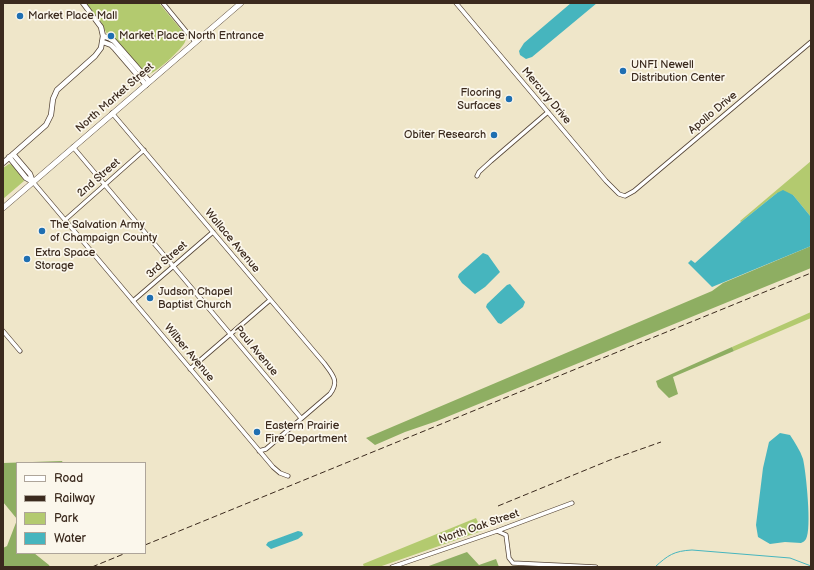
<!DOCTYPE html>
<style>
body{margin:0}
#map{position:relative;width:814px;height:570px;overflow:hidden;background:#efe6c9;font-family:"Balsamiq Sans",sans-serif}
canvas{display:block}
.frame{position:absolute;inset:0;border:4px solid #3b2a1e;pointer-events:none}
.legend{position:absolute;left:16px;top:462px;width:130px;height:92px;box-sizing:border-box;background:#fbf7ec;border:1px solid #aea59a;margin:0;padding:5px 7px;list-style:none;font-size:12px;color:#3b2a1e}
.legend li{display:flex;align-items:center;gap:8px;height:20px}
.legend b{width:20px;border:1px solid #aea59a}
</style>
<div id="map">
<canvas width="814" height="570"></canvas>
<div class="frame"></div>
<ul class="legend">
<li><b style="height:5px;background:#fff"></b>Road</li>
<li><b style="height:5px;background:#3b2a1e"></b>Railway</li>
<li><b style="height:11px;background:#b3ca6f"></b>Park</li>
<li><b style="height:11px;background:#46b5be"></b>Water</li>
</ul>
</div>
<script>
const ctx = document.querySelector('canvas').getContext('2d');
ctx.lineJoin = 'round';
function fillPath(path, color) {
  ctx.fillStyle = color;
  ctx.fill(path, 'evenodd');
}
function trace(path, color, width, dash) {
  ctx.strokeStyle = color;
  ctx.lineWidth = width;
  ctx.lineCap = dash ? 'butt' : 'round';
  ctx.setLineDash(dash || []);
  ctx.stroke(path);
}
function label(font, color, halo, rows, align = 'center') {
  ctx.font = font + ' "Balsamiq Sans",sans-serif';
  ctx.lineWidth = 3.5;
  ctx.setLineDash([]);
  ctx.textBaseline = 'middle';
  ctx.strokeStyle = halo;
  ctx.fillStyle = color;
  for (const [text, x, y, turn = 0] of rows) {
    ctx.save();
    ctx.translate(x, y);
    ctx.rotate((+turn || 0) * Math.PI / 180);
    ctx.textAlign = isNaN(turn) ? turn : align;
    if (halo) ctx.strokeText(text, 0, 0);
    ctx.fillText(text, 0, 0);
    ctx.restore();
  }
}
fillPath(new Path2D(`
 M85,3H159L184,33C186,37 186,39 185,42C181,50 155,74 147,75L107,34L101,22Z
 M811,161V217L793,195L777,193L741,222L740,221Z
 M9,164L14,165L24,181L3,199V168Z
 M811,312V318L734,351L732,347Z
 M476,518L482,531L379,567H364L363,564Z`), '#b3ca6f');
fillPath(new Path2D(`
 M811,246V268L437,421L405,432L375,445L366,438L712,291L723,283Z
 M732,347L734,351L673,377L678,394L669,398L658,387L656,381Z
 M62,461L63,463H17V519L3,502V463Z
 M17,520V553H34L49,565L50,567H3V548L7,546Z
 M467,552L479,565L496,559L499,567H426Z`), '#8eae62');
fillPath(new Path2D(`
 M571,3H597L532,57L526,59L520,55L519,51L524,43Z
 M783,190L793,195L811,217V246L712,287L688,263L691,260L695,263L741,222L777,193Z
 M483,253L488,255L500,272L485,287L475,294L462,283L458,277L459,274Z
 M510,284L525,302L523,307L501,324L498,323L486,307L487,304L507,285Z
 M780,433L790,435C795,443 800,450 803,459C806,472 812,529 806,539C805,541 803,542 801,543L785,542L770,544L758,537L756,525L763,468L769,442Z
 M298,531L302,532L303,535L298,539L271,549L266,545L268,542Z`), '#46b5be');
trace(new Path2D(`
 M655,567C668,555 674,551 692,550L790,558L811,566`), '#46b5be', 1);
const minor = new Path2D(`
 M163,3L195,42
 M456,3L606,181L619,194L625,196L634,191L811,42
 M112,113L324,363C332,374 340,381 330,394L266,449L259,451
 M73,147L301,418
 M477,176L479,172L491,161L548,112
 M33,182L273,467L280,473L288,476
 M65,220L144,150
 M133,301L213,232
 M3,331L20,351
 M190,369L270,300
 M497,531L506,535L509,558L513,563L596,567
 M392,567L497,531L572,503`);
const tertiary = new Path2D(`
 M103,36L109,38L114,41L149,81
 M103,42L111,45L115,49L146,85
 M13,154L30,174L33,182
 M9,157L26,178L33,182
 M3,163L46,125L51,115L53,99L57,90L95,56L101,48L103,36L101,27L83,3`);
const secondary = new Path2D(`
 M3,208L241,3`);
trace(minor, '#564638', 5);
trace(tertiary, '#564638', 6);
trace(secondary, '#564638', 6);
trace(minor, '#fff', 3.5);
trace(tertiary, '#fff', 4.5);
trace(secondary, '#fff', 5);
trace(new Path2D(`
 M498,506L610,460L661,442
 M145,545L811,273
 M92,567L126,553`), '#3b2a1e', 1, [6, 3]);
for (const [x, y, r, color] of [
 [20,16,4,"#1f6fb2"],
 [111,36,4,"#1f6fb2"],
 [623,71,4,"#1f6fb2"],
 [509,99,4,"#1f6fb2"],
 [494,135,4,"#1f6fb2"],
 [42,231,4,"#1f6fb2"],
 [27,259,4,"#1f6fb2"],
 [150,298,4,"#1f6fb2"],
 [257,432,4,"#1f6fb2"]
]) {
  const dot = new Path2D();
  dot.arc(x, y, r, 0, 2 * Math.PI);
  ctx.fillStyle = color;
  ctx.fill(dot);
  trace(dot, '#fbf7ec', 1.5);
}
label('11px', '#3b2a1e', '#fbf7ec', [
 ["Market Place Mall",28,16],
 ["Market Place North Entrance",119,36],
 ["UNFI Newell",631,65],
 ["Distribution Center",631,78],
 ["Flooring",501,93,"right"],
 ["Surfaces",501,106,"right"],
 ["Obiter Research",486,135,"right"],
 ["The Salvation Army",50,225],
 ["of Champaign County",50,238],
 ["Extra Space",35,253],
 ["Storage",35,266],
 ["Judson Chapel",158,292],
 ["Baptist Church",158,305],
 ["Eastern Prairie",265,426],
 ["Fire Department",265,439]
], 'left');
label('11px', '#3b2a1e', '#fbf7ec', [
 ["Mercury Drive",546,96,50],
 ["North Market Street",115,98,-41],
 ["Apollo Drive",713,113,-40],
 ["2nd Street",99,178,-41],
 ["Wallace Avenue",232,241,50],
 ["3rd Street",167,260,-41],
 ["Paul Avenue",256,351,50],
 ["Wilber Avenue",189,353,50],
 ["North Oak Street",479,527,-19]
]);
</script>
